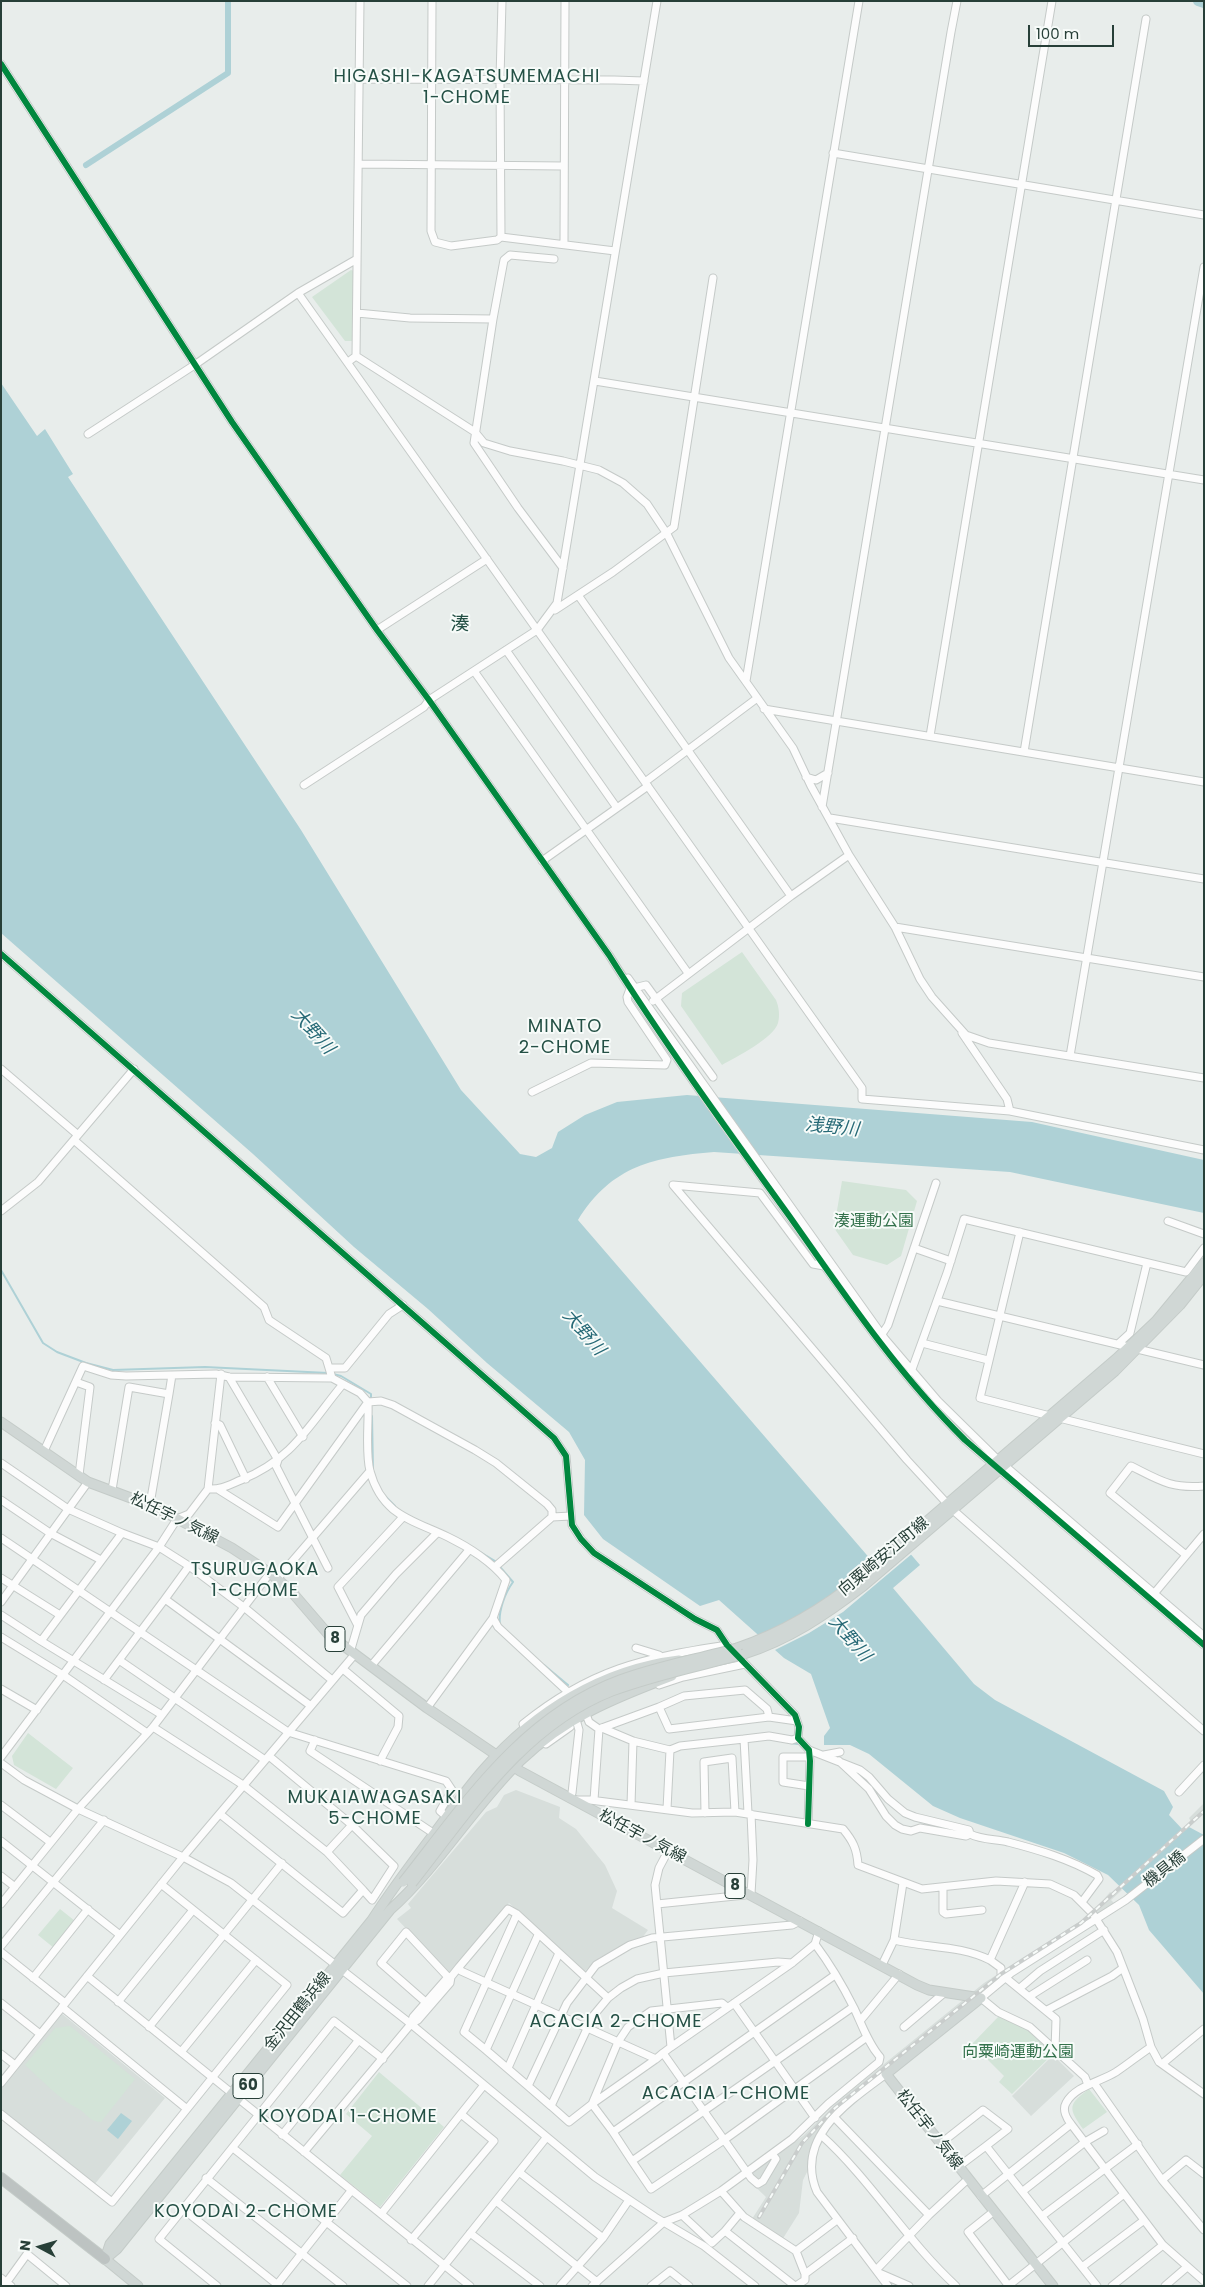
<!DOCTYPE html>
<meta charset="utf-8">
<style>
body{margin:0}
#map{position:relative;width:1205px;height:2287px;overflow:hidden;background:#e8edeb;font-family:Poppins,sans-serif}
canvas{display:block}
.frame{position:absolute;inset:0;border:2px solid #273f38;pointer-events:none}
.north{position:absolute;left:15px;top:2222px;width:50px;height:50px;-webkit-text-stroke:4px #f7fbf9;paint-order:stroke;rotate:276deg;font-size:14px;font-weight:700;line-height:20px;text-align:center;color:#273f38}
.north::after{content:'';display:block;margin:auto;width:18px;height:22px;background:#273f38;clip-path:polygon(50% 0,100% 100%,50% 72%,0 100%)}
.scale{position:absolute;left:1028px;top:25px;width:86px;height:22px;box-sizing:border-box;border:2px solid #273f38;border-top:0;padding-left:6px;font-size:15px;line-height:18px;white-space:nowrap;color:#273f38;-webkit-text-stroke:4px #f7fbf9;paint-order:stroke}
</style>
<div id="map">
<canvas width="1205" height="2287"></canvas>
<div class="frame"></div>
<div class="north">N</div>
<div class="scale">100 m</div>
</div>
<script>
const ctx = document.querySelector('canvas').getContext('2d');
ctx.lineJoin = 'round';
function fillPath(path, color) {
  ctx.fillStyle = color;
  ctx.fill(path, 'evenodd');
}
function trace(path, color, width, dash) {
  ctx.strokeStyle = color;
  ctx.lineWidth = width;
  ctx.lineCap = dash ? 'butt' : 'round';
  ctx.setLineDash(dash || []);
  ctx.stroke(path);
}
function label(font, color, halo, rows, align = 'center') {
  ctx.font = font + ' Poppins,"Noto Sans JP",sans-serif';
  ctx.lineWidth = 4;
  ctx.setLineDash([]);
  ctx.textBaseline = 'middle';
  ctx.strokeStyle = halo;
  ctx.fillStyle = color;
  for (const [text, x, y, turn = 0] of rows) {
    ctx.save();
    ctx.translate(x, y);
    ctx.rotate((+turn || 0) * Math.PI / 180);
    ctx.textAlign = isNaN(turn) ? turn : align;
    if (halo) ctx.strokeText(text, 0, 0);
    ctx.fillText(text, 0, 0);
    ctx.restore();
  }
}
fillPath(new Path2D(`
 M516,1790L560,1807L559,1818L576,1829L605,1865L617,1891L612,1908L648,1930L642,1938L599,1958L584,1972L509,1903L452,1972H447L397,1919L411,1908L408,1904L486,1812L497,1807L504,1795Z
 M1204,1803V1814L1121,1888L1191,1822L1189,1818Z
 M1120,1888L1122,1890L1111,1900L1115,1904L1092,1917L1001,1977L853,2095L818,2134L811,2146L808,2156V2170L803,2180L799,2213L782,2240L752,2219L766,2197L746,2178L803,2136L836,2103L984,1983L1079,1922L1094,1911L1110,1892L1113,1894Z
 M61,2013L165,2098L94,2185L1,2111V2088Z
 M1053,2055L1074,2076L1031,2116L1012,2096Z`), '#d7dedb');
fillPath(new Path2D(`
 M351,270L354,271L352,341H345L312,297Z
 M742,952L776,1000C779,1007 780,1016 778,1023C774,1038 736,1057 722,1065L681,1006L682,993Z
 M842,1181L906,1190L917,1201L901,1256L887,1265L853,1255L834,1228Z
 M28,1733L73,1768L56,1789L14,1765L12,1756Z
 M60,1909L75,1921L54,1948L38,1935Z
 M999,2016L1029,2029L1054,2053L1012,2094L999,2082L1004,2076L972,2044Z
 M70,2026L135,2079L101,2122C89,2122 87,2113 77,2108C58,2098 42,2080 25,2065L55,2028Z
 M379,2072L444,2127L380,2207L340,2175L372,2136L346,2114Z
 M1089,2089L1107,2112L1083,2129C1068,2108 1068,2104 1089,2089Z`), '#d3e4d8');
fillPath(new Path2D(`
 M1,383L37,436L45,429L73,474L68,477L301,830L461,1090L520,1154L536,1157L552,1148L558,1132L585,1115L617,1102L687,1095L1032,1122L1204,1160V1213L1010,1172L714,1152C655,1157 612,1165 578,1220L872,1561L902,1536L908,1551L920,1565L893,1588L974,1684L995,1700L1164,1791L1173,1807L1169,1815L1184,1831L1189,1827L1204,1835V1994L1149,1930L1139,1905L1108,1875L1064,1853L960,1818L933,1806L869,1754L850,1745H824V1736L830,1728L811,1674L784,1658L719,1600L700,1606L603,1539L584,1515L585,1460L569,1432L487,1363L428,1309L354,1247L253,1154L1,933Z
 M121,2113L132,2121L118,2139L107,2130Z`), '#aed1d6');
fillPath(new Path2D(`
 M910,1550L913,1553L843,1612L809,1633L773,1651L757,1638L780,1628Z`), '#e8edeb');
trace(new Path2D(`
 M1,1270L43,1343L57,1352L86,1363L113,1370L205,1367L328,1373
 M333,1374L341,1376L371,1394V1398
 M372,1416L373,1471
 M384,1495L395,1506
 M480,1552L495,1561
 M500,1625C498,1611 505,1593 513,1582L500,1567
 M544,1665L568,1685
 M790,1743L798,1744`), '#aed1d6', 2);
trace(new Path2D(`
 M86,165L228,73V1`), '#aed1d6', 6);
trace(new Path2D(`
 M1198,1L1204,3`), '#aed1d6', 10);
const minor = new Path2D(`
 M432,1L431,231L435,242L451,246L497,240L501,237L615,251
 M1,64L232,422L377,630L429,700L609,955C665,1044 728,1131 790,1217C844,1294 898,1374 965,1440L1204,1645
 M359,79L614,80L644,81
 M833,153L1204,215
 M359,164L564,166
 M501,237L500,79L502,1
 M564,243L565,1
 M298,293L862,1088V1099L1010,1111L1204,1150
 M357,313L410,318L493,319L474,443L518,508L563,568
 M493,319L504,260L510,255L554,259
 M356,356L475,432L484,443L510,451L563,461L599,470L623,483L647,504L667,534L729,658L793,748L811,786L849,855L895,927L920,979L932,997L966,1035L989,1043L1204,1078
 M348,362L356,356L360,1
 M595,381L1204,480
 M88,434L196,364L298,293L357,259
 M578,595L791,896
 M555,610L613,572L674,527L713,278
 M377,630L487,559
 M506,650L617,808
 M474,671L688,973
 M746,681L859,1
 M764,709L1204,782
 M930,736L1052,1
 M1024,752L1146,19
 M806,777L816,780L828,773
 M645,782L756,699
 M304,785L424,707L429,700L537,630L557,603L657,1
 M822,807L951,32L957,1
 M830,818L1204,879
 M542,861L648,786
 M895,927L1204,977
 M1,954L554,1438L566,1456L572,1525L581,1539L594,1553L695,1619L717,1630L727,1645L795,1715L799,1727L798,1738L809,1750L810,1761L808,1824
 M628,978L885,1339L938,1401L998,1460L1204,1636
 M653,1001L791,896L849,855
 M962,1033L1007,1099L1010,1111
 M1070,1056L1204,267
 M1,1069L78,1135
 M532,1092L591,1063L665,1065L667,1060L628,1002L627,997L630,989L646,985L713,1077
 M74,1140L264,1307L269,1320L326,1358L332,1378
 M1,1211L38,1182L134,1069
 M1168,1221L1204,1234
 M1020,1232L980,1398L1050,1416
 M914,1248L951,1261
 M824,1266L813,1264L760,1193L673,1185L907,1460L953,1510L1204,1731
 M937,1301L1204,1365
 M880,1337L888,1325L936,1183
 M922,1343L988,1360
 M1118,1344L1130,1333L1147,1263
 M330,1368H345L389,1314L403,1305
 M911,1372L947,1273L964,1219L1186,1272L1204,1248
 M229,1377L278,1460L276,1466L328,1568
 M267,1377L303,1437
 M76,1382L90,1387L79,1475
 M169,1394L172,1375
 M1059,1418L1204,1454
 M215,1423L220,1425L246,1479
 M44,1451L83,1366L111,1375L126,1376L216,1374L229,1377L332,1378L360,1393L368,1402C369,1423 365,1451 370,1471C382,1516 413,1520 448,1537C469,1547 493,1563 506,1580L493,1618L427,1708
 M1,1463L68,1509L122,1533
 M208,1489C221,1490 229,1485 241,1480C293,1459 309,1425 343,1384
 M112,1490L129,1387L169,1394L150,1504
 M219,1490L278,1527L368,1402L381,1401L393,1405L475,1450L496,1463L547,1504L552,1510V1517
 M1,1500L50,1533L101,1560
 M1,1538L288,1732L446,1781L452,1790L440,1811L447,1817
 M1186,1555L1110,1493L1131,1466C1159,1480 1171,1489 1204,1486
 M189,1566L165,1599L311,1706
 M496,1566L552,1517L571,1516
 M1,1578L60,1615
 M277,1579L370,1471
 M1152,1596L1204,1534
 M165,1599L119,1660L265,1760
 M1,1602L88,1482
 M1,1615L41,1641L122,1533L159,1547L189,1566L245,1608L332,1680
 M493,1618L498,1627L568,1692
 M357,1624L338,1587L403,1517
 M1,1637L63,1675L147,1733
 M41,1641L162,1715
 M636,1648L659,1655
 M351,1649L361,1615L396,1574L437,1533
 M371,1666L469,1550
 M343,1669L399,1716L398,1727L380,1761
 M104,1680L119,1660
 M659,1685L683,1677L745,1664
 M1,1689L37,1710
 M587,1717L589,1722L599,1729
 M769,1717L767,1709L745,1690L684,1696L659,1707L669,1729L769,1717L797,1721
 M153,1727L243,1785L327,1852L363,1890L343,1913L220,1814
 M602,1728L633,1741
 M525,1729L523,1724C591,1669 643,1658 727,1645
 M744,1739L769,1736L792,1740L798,1738
 M315,1740L310,1751L430,1831
 M543,1742L546,1744L570,1727
 M670,1750L680,1746L744,1739L748,1813
 M809,1750L860,1770L869,1777L888,1799L905,1813L915,1817L969,1830L970,1834C982,1840 995,1839 1008,1842C1039,1850 1069,1859 1097,1875L1099,1879L1082,1902
 M824,1755L840,1752
 M269,1756L352,1825L394,1866L372,1900L363,1890
 M1,1757L159,1547L177,1519L189,1514L208,1489L221,1374
 M809,1757H783V1782L809,1786
 M839,1761L869,1789L886,1816L895,1825L902,1829L911,1831L920,1828L966,1836L970,1834
 M1,1763L24,1780L78,1809L183,1857L231,1883L411,2024L595,2177L655,2217L704,2246L755,2286
 M1179,1792L1204,1765
 M569,1798L572,1793L579,1730L577,1723
 M574,1800H590L692,1813L735,1812L843,1829C853,1841 857,1849 858,1865L922,1889L996,1881L1050,1884L1074,1895L1093,1914L1117,1952L1143,2019L1151,2047L1159,2062L1204,2094
 M594,1800L599,1729L659,1707
 M1,1805L50,1842
 M631,1805L633,1741L670,1750L667,1809
 M705,1813L704,1762L732,1758L735,1812
 M1,1841L120,1935
 M327,1852L352,1825
 M1,1876L15,1887
 M943,1888V1912L946,1914L982,1910
 M751,1894L753,1860L751,1814
 M1,1904L78,1809L153,1727L270,1573
 M657,1904L745,1895L747,1892
 M538,1935L486,2050L464,2032L517,1914L608,1998
 M894,1940C926,1948 960,1945 990,1960L1025,1882
 M1,1946L104,1820
 M1,1952L65,2003
 M990,1960L1001,1968V1974L1056,2019L1055,2050
 M792,1963L778,1962L664,1973L637,1979L621,1988L608,1998L593,2016L551,2106L528,2086L567,2003L596,1965L630,1945L652,1938L792,1925L800,1921
 M882,1965L894,1940L903,1883
 M459,1967L508,1909L517,1914
 M835,1975L613,2132L632,2161L853,2007
 M87,1976L470,2286
 M33,1978L88,1909
 M1020,1988L1040,1971L1104,1930
 M1030,1996L1087,1960
 M118,2002L193,1910
 M1,2003L40,2034
 M734,2003L815,2118
 M430,2006L381,1963L406,1932L448,1977H451
 M62,2007L187,2109
 M1047,2010L1112,1976L1123,1968
 M860,2021L899,1974
 M411,2024L413,2017L448,1977
 M149,2027L282,1863
 M904,2027L944,1993
 M671,2047L792,1963L815,1944
 M486,2050L528,2086
 M181,2052L256,1960
 M663,2053L671,2047L655,1885L659,1868L668,1851
 M1,2054L15,2065
 M1162,2064L1204,2029
 M508,2068L559,1953
 M886,2074C848,2102 794,2138 817,2192L888,2286
 M1,2083L183,1857L355,1654
 M1094,2083L1162,2180L1204,2230
 M1088,2085L1085,2077L1030,2027L998,2012L981,1998L1011,1973L1126,1900L1204,1839
 M551,2106L569,2122L592,2104L618,2042L628,2027L651,2011L722,2003L727,2007
 M1,2114L112,2202L287,1985L161,1884
 M834,2117L929,2215
 M1071,2124L1163,2245L1204,2281
 M613,2132L592,2104L656,2059
 M282,2135L358,2041
 M821,2135C871,2180 906,2240 956,2286
 M940,2144L983,2110L1008,2129L986,2146
 M233,2148L407,2286
 M304,2152L411,2024L418,2020L450,1983L451,1977L459,1967L461,1971L656,2059L663,2053L751,2178L758,2184L763,2181L776,2159L772,2154
 M632,2161L651,2189L724,2140L867,2037
 M958,2167L986,2146L1097,2286
 M519,2172L603,2238
 M206,2178L343,2286
 M1162,2180L1186,2160L1204,2174
 M721,2191L744,2217L796,2251L805,2274V2280L796,2286
 M1023,2191L1085,2142L1104,2131
 M981,2196L1071,2124C1067,2119 1062,2110 1066,2103C1075,2086 1100,2082 1116,2072C1128,2064 1139,2055 1151,2047
 M496,2201L597,2282
 M183,2209L279,2286
 M993,2212L968,2232L1008,2285
 M381,2214L484,2085
 M682,2215L712,2243L725,2231L795,2286
 M1042,2216L1138,2144
 M725,2231L740,2213
 M470,2233L540,2286
 M411,2240L494,2141L461,2114
 M796,2251L837,2220
 M1082,2267L1143,2221
 M877,2269L929,2215L968,2179
 M879,2273L909,2286
 M805,2274L853,2238
 M1,2278L11,2286
 M4,2286L27,2254L66,2286
 M217,2286L159,2239L334,2021L383,2059
 M276,2286L351,2191
 M428,2286L546,2138
 M560,2286L603,2238L629,2200
 M592,2286L664,2222L682,2215L721,2191L792,2139L828,2104L879,2062L880,2057C868,2043 862,2025 854,2008C843,1986 830,1964 815,1944L819,1931
 M651,2286L670,2271L689,2286
 M1008,2286L1124,2194
 M1112,2286L1163,2245
 M1165,2286L1187,2267`);
const major = new Path2D(`
 M1,1422L88,1482L155,1507L232,1548L270,1573L291,1591L328,1634L427,1708L520,1771L917,1985L929,1990L981,1998
 M737,1648C784,1632 824,1608 862,1577L1116,1359L1156,1321L1204,1263
 M744,1654C788,1640 826,1615 862,1587L1115,1371L1180,1305L1204,1275
 M981,1998L886,2074L1053,2286
 M105,2259L110,2244L372,1920C392,1889 414,1860 436,1831C452,1810 467,1788 485,1768C535,1711 603,1669 679,1660
 M105,2259L117,2249L390,1910C439,1866 473,1807 520,1761C566,1717 614,1698 672,1676
 M105,2259L138,2286`);
const highway = new Path2D(`
 M1,2178L105,2259`);
trace(minor, '#c5cac8', 9);
trace(major, '#c4cbc8', 11);
trace(highway, '#c4cbc8', 12);
trace(minor, '#fcfcfc', 7);
trace(major, '#d0d7d5', 9);
trace(highway, '#bdc3c2', 10);
const rail = new Path2D(`
 M759,2217L802,2143L835,2108L1001,1974L1081,1923L1204,1811`);
trace(rail, '#c9cdcc', 4);
trace(rail, '#f7fbf9', 2, [5.5]);
const majorBridge = new Path2D(`
 M403,1882C465,1804 522,1716 620,1680C658,1666 698,1659 737,1648
 M412,1883C469,1811 523,1726 612,1691C655,1675 700,1666 744,1654`);
trace(majorBridge, '#c4cbc8', 11, []);
trace(majorBridge, '#d0d7d5', 9);
trace(new Path2D(`
 M1,64L232,422L377,630L429,700L609,955C665,1044 728,1131 790,1217C844,1294 898,1374 965,1440L1204,1645
 M1,954L554,1438L566,1456L572,1525L581,1539L594,1553L695,1619L717,1630L727,1645L795,1715L799,1727L798,1738L809,1750L810,1761L808,1824`), '#00873e', 6);
for (const [x, y, w] of [
 [335,1639,20],
 [735,1886,20],
 [248,2086,30]
]) {
  const box = new Path2D();
  box.roundRect(x - w / 2, y - 12.5, w, 25, 4);
  ctx.fillStyle = '#f7fbf9';
  ctx.fill(box);
  trace(box, '#273f38', 1);
}
label('bold 15px', '#273f38', null, [
 ["8",335,1639],
 ["8",735,1886],
 ["60",248,2086]
]);
label('16px', '#34724c', '#f7fbf9', [
 ["湊運動公園",874,1222],
 ["向粟崎運動公園",1018,2053]
]);
label('16px', '#273f38', '#f7fbf9', [
 ["松任宇ノ気線",174,1519,26],
 ["向粟崎安江町線",884,1557,-40],
 ["松任宇ノ気線",642,1837,28],
 ["機具橋",1165,1870,-38],
 ["金沢田鶴浜線",298,2012,-51],
 ["松任宇ノ気線",929,2130,52]
]);
ctx.letterSpacing = '1px';
label('18px', '#245045', '#f7fbf9', [
 ["HIGASHI-KAGATSUMEMACHI",467,77],
 ["1-CHOME",467,98],
 ["MINATO",565,1027],
 ["2-CHOME",565,1048],
 ["TSURUGAOKA",255,1570],
 ["1-CHOME",255,1591],
 ["MUKAIAWAGASAKI",375,1798],
 ["5-CHOME",375,1819],
 ["ACACIA 2-CHOME",616,2022],
 ["ACACIA 1-CHOME",726,2094],
 ["KOYODAI 1-CHOME",348,2117],
 ["KOYODAI 2-CHOME",246,2212]
]);
ctx.letterSpacing = '0px';
label('italic 18px', '#266976', '#f7fbf9', [
 ["大野川",312,1032,48],
 ["浅野川",832,1128,6],
 ["大野川",583,1333,49],
 ["大野川",849,1639,49]
]);
label('19px', '#245045', '#f7fbf9', [
 ["湊",460,625]
]);
</script>
